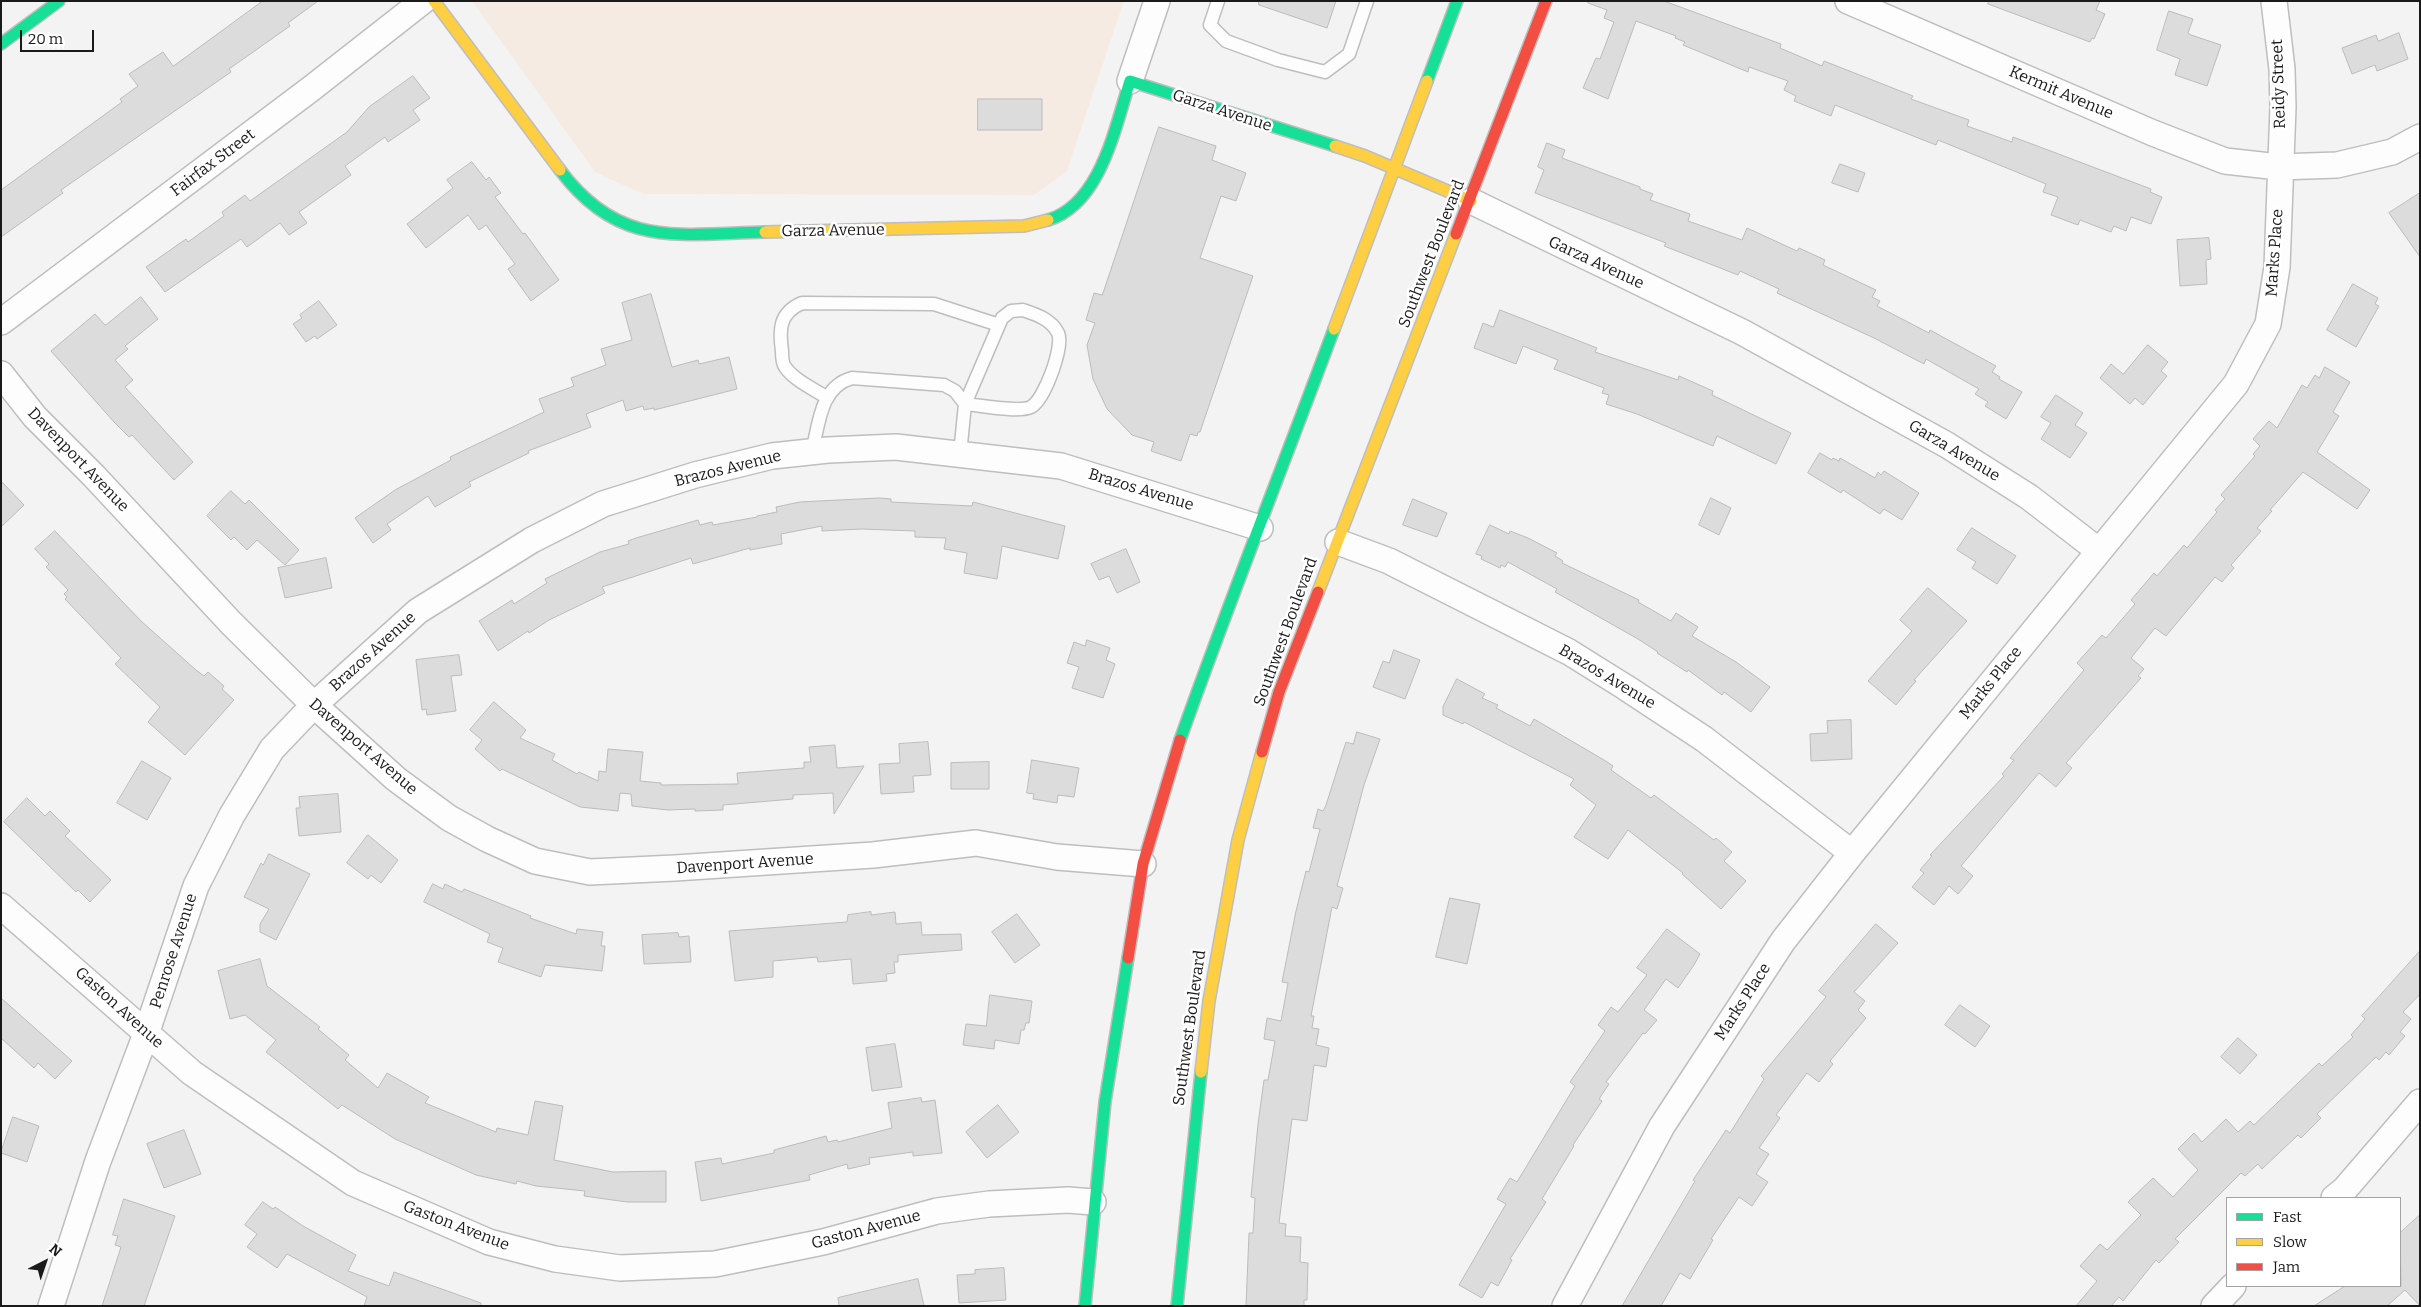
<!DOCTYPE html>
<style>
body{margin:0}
#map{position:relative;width:2421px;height:1307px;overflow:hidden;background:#f3f3f3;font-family:Bitter,serif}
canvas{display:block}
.frame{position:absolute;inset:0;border:2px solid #1a1a1a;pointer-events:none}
.legend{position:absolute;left:2226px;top:1197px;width:175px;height:90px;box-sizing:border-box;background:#fff;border:1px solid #a3a3a3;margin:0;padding:6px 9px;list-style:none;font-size:15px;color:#1a1a1a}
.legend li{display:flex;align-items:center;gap:10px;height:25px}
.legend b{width:25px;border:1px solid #a3a3a3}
.north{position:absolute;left:20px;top:1237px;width:50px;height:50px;-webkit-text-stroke:4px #fff;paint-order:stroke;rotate:41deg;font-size:14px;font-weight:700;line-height:20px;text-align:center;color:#1a1a1a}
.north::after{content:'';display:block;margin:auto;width:18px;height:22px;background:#1a1a1a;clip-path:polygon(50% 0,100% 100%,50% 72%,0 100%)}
.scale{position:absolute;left:20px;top:30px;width:74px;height:22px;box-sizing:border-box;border:2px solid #1a1a1a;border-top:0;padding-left:6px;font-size:15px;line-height:18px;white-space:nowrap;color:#1a1a1a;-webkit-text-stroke:4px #fff;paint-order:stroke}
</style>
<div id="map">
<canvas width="2421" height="1307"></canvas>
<div class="frame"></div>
<ul class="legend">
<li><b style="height:6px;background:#16e098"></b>Fast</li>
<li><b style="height:6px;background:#ffcf43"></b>Slow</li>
<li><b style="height:6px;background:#f24e42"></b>Jam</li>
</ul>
<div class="north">N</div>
<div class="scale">20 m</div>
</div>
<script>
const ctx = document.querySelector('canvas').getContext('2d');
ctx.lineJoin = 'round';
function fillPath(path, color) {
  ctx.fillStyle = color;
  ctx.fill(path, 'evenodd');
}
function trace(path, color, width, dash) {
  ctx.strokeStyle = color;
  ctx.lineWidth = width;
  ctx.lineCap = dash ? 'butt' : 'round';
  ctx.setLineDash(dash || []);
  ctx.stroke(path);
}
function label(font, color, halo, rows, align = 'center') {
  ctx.font = font + ' Bitter,serif';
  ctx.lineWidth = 5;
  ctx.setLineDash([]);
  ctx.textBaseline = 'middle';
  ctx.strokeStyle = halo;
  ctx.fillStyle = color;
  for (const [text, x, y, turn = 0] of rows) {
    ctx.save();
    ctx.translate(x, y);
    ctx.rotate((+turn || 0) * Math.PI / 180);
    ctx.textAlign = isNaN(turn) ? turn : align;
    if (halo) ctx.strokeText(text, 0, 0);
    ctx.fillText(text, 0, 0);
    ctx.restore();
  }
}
fillPath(new Path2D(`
 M472,1H1124L1067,171L1034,195L643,194L595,172Z`), '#f6ebe2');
const building = new Path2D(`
 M263,1H318L288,23L290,26L229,69L231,72L61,190L63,193L1,237V190L122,102L120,99L138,86L129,74L163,52L173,66Z
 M1259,1H1336L1327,28L1259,5Z
 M1589,1H1664L1781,44L1780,48L1822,66L1824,61L1913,96L1911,99L1969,120L1967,126L2012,142L2013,137L2048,150L2151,189L2150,192L2162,197L2151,224L2131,217L2126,231L2114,226L2111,232L2080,220L2078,225L2051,215L2058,197L2043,192L2046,184L1938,140L1936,145L1835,105L1831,116L1794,101L1796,96L1784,90L1788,81L1749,67L1748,72L1683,45L1685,42L1675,38L1676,36L1636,21L1608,99L1583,88L1596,58L1600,59L1614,22L1604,18L1607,10L1588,3Z
 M1989,1H2100L2096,10L2105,14L2094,39L2092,38L2090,42L1988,4Z
 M2169,11L2193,19L2188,33L2191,35L2221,45L2207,86L2175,75L2180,59L2157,50Z
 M2399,33L2408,59L2377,71L2375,65L2352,74L2342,48L2376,35L2378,41Z
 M413,76L430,98L413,110L420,120L388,142L385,137L345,166L351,175L299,212L307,223L289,235L280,223L247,247L241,239L165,292L146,267L186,239L188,242L224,216L222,212L245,195L250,201L347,132L369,107Z
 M978,99H1042V130H978Z
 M1159,127L1216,146L1212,160L1246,173L1236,201L1221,196L1200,258L1253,276L1200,432H1198L1197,436L1190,434L1181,461L1151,451L1154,442L1132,435L1107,409L1093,379L1087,345L1095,323L1086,320L1094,293L1102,295Z
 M1547,143L1565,150L1562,158L1640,187V189L1653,194L1650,200L1690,214L1688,221L1742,240L1747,228L1797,251L1799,248L1825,260L1823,265L1876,290L1872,297L1880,301L1877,306L1929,333L1930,330L1996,366L1992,372L2000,377L1999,379L2022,392L2006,419L1985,406L1988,402L1975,394L1979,389L1926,359L1924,364L1874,338L1777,293L1779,289L1740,271L1738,275L1664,246L1666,243L1535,193L1544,170L1538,167Z
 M472,162L486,180L489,177L501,193L495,197L523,234L525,233L559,280L531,301L508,269L515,264L486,225L479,230L468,215L426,248L407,224L453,188L447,180Z
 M1840,164L1865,173L1858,192L1832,183Z
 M2420,193V257L2389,213Z
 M2209,238L2211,259L2206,260L2207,284L2180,286L2177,240Z
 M2353,284L2378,298L2375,304L2379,306L2356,347L2327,330Z
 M651,294L672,367L698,360L699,364L729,357L737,389L654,410V408L644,410L643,406L626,411L623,400L586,414L591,427L528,451L529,453L469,482L471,486L435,507L428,496L387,524L391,530L373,543L355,518L395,490L451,460L450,457L544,412L539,399L574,386L571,378L606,365L601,349L632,340L622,303Z
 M141,297L158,319L125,346L128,349L115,360L133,380L125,387L193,462L174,480L132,435L129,437L114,422L51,351L95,314L105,325L107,324Z
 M319,301L337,325L317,339L315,336L306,342L293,324L302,318L300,315Z
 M1500,310L1597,348L1595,352L1678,380L1679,376L1713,391L1712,395L1791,433L1776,464L1717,436L1713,446L1637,414L1606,404L1609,395L1602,393L1604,388L1554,369L1558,360L1523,346L1516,364L1474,348L1483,323L1493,327Z
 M2148,345L2168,362L2161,371L2167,376L2143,405L2135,398L2130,404L2100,378L2111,364L2123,374Z
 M2325,367L2350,382L2333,412L2339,416L2317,452L2370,490L2357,509L2303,472L2270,510L2272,511L2257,528L2261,531L2231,565L2234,568L2222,582L2215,577L2166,636L2155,628L2131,658L2144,669L2138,676L2141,678L2066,763L2072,768L2056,787L2039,773L1961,866L1973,876L1958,894L1949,886L1934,905L1912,887L1924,873L1920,870L1932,856L1930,855L2004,776L2002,774L2014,760L2010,758L2084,670L2077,663L2102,635L2106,638L2135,604L2131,600L2154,573L2157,576L2184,545L2187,548L2217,512L2215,510L2225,499L2221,495L2255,456L2253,454L2260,446L2253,439L2269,421L2277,428L2302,385L2307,388L2315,375L2319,378Z
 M2056,395L2083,413L2075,425L2087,433L2070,458L2041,439L2051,423L2041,417Z
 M1820,453L1832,460L1833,458L1839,461L1840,458L1875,478L1878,472L1881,475L1884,471L1919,493L1902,520L1884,509L1880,514L1843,490L1841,493L1808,473Z
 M1,481L24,505L1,527Z
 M231,491L245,504L249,500L299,550L285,565L257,540L247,550L234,537L231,540L207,516Z
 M880,498L891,499V502L972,506L973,502L1065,526L1058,559L1002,546L997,579L964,573L967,553L944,549L946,538L915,537V531L861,529L822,531V526L781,534L782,544L750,550V548L693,564L691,558L602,587L605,593L549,620L529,633L528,631L498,651L479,621L512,600L514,604L547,583L545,579L600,552L629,544L628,541L636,538L698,520L700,525L712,522L713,525L757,517V516L777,512L776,507L800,502Z
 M1711,498L1731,508L1719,535L1699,525Z
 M1413,499L1447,513L1437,537L1403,525Z
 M1490,525L1509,534L1510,531L1528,538L1557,553L1555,556L1563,561L1562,563L1639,600L1638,602L1671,621L1676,613L1698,627L1692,636L1736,662L1770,687L1751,712L1724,692L1722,695L1688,670L1687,672L1657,653L1658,652L1638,639L1555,592L1557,589L1508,562L1505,567L1501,565L1500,568L1481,559L1482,556L1476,554Z
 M1972,528L2016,556L1997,584L1972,568L1976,562L1957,550Z
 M55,531L141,621L196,670L204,676L208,672L224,686L222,689L234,700L185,755L148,722L160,707L115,664L121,658L65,599L67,597L64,594L68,590L46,567L49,564L35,549Z
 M1126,549L1140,582L1117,593L1109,576L1099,580L1091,564Z
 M326,558L332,588L285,598L278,568Z
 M1928,588L1967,621L1914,680L1916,681L1896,705L1868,681L1912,631L1900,620Z
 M1087,640L1110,648L1106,660L1115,664L1103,698L1072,688L1079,667L1067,663L1074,642L1085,646Z
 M1394,650L1420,660L1405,699L1373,687L1383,661L1389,663Z
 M459,655L462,675L451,676L456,711L427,715L426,709L422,710L416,660Z
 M1457,679L1485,694L1482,698L1498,705L1496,708L1530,726L1534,719L1604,760L1613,766L1611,770L1651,798L1654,795L1714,840L1716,838L1732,852L1724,861L1746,881L1721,909L1682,874L1683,873L1628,830L1608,859L1574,837L1596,805L1570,785L1574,779L1464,722L1463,724L1443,715V707Z
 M494,702L526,730L520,738L555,754L552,760L577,774L579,772L598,781L599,771L606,772L608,749L643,752L640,781L661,783V785L738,784L737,773L804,768V762H811L809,747L835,745L837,768L864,766L834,814L833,793L793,795V799L723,805V810L695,811V809L668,810L632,806L631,794L620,793L618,811L580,807L502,769L500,771L475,749L482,740L470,730Z
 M1851,720L1852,759L1811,761L1810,734L1828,733L1827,721Z
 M1357,732L1380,739L1364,785L1337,886L1343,888L1337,909L1332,907L1311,1016H1314L1312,1028L1319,1029L1316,1045L1329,1048L1326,1067L1314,1065L1307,1121L1292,1119L1279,1223L1286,1224L1285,1236L1301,1237L1300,1262L1308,1263L1307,1300H1304V1306H1246L1249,1233H1253L1255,1198L1251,1197L1258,1124L1264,1080H1268L1275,1041L1264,1039L1267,1018L1281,1021L1288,983L1282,982L1296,911L1306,871L1309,872L1320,829L1313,828L1318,809L1323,811L1326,805L1346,742L1353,744Z
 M928,742L931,775L913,776L914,792L881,794L879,764L900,763L899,744Z
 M1032,760L1079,768L1074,797L1058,795L1057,803L1033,799L1034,794L1027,793Z
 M142,761L171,778L147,820L117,803Z
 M989,762V789H951V763Z
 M338,794L341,832L299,836L296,808H300L299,797Z
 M27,798L45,816L50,811L70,831L65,836L111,880L90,902L78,890L76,892L4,822Z
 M368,835L398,860L381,883L371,875L368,879L347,863Z
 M269,854L310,874L276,940L260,932V924L269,909L244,897L261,863L263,865Z
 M433,884L443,889L445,884L462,892L464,889L531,916L530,918L576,934L577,929L603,932L601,946H605L602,971L545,965L541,977L498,962L503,948L487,942L490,934L424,902Z
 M1450,898L1480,904L1467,964L1436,957Z
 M871,912V915L895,912L896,924L921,922L922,935L961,934L962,950L898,955V962H894L895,973L886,974L887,981L853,984L851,959L818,962L817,957L773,961V977L735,981L729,931L847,922L848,915Z
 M1017,914L1040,945L1015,963L992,932Z
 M1876,924L1898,943L1854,992L1865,1001L1858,1010L1866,1018L1830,1061L1833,1064L1819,1082L1807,1073L1776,1115L1780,1118L1759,1148L1769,1154L1756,1174L1768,1182L1752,1206L1739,1197L1711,1239L1713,1240L1690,1279L1680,1273L1661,1306H1622L1695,1181L1693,1180L1726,1130L1730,1133L1764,1079L1761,1076L1826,997L1819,991Z
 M1667,929L1700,954L1694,965L1678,988L1666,979L1644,1010L1657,1020L1645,1034L1643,1033L1606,1082L1609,1084L1599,1099L1602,1101L1573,1145L1574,1146L1542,1199L1546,1202L1510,1259L1512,1260L1498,1286L1491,1282L1482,1298L1459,1285L1506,1204L1497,1199L1510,1178L1517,1182L1575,1086L1570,1082L1605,1031L1598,1025L1611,1007L1618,1012L1647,975L1637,968Z
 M678,933L679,937L689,936L691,962L644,964L642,935Z
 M2420,951V994L2403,1012L2411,1019L2400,1032L2405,1036L2389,1055L2386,1052L2379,1060L2376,1057L2317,1114L2321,1118L2301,1138L2298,1135L2262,1169L2258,1164L2245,1176L2241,1173L2175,1239L2179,1242L2159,1263L2156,1260L2123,1301L2119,1297L2111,1306H2076L2097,1281L2080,1266L2100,1244L2107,1250L2141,1215L2128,1202L2153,1178L2173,1197L2198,1170L2178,1149L2194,1133L2202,1142L2226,1119L2238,1132L2250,1121L2254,1125L2319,1063L2322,1066L2353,1037L2351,1035L2365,1019L2362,1016Z
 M260,959L267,986L320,1027L318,1029L349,1055L345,1060L378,1088L387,1073L429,1097L425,1103L496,1132L497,1128L528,1135L535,1101L563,1106L554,1160L613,1172L666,1171V1202H627L584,1196L585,1191L536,1186L517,1181L516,1184L476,1175L395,1139L342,1105L338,1109L266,1052L276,1040L245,1015L230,1019L218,971Z
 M990,995L1032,1001L1029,1023H1026L1024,1030H1021L1019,1044L995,1040L994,1049L963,1045L966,1024L986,1026Z
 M1,998L72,1061L55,1079L38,1063L34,1068L1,1038Z
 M1960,1005L1990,1026L1975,1047L1945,1025Z
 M2238,1038L2257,1055L2240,1074L2221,1057Z
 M895,1044L902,1087L872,1091L866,1048Z
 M921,1098L922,1102L935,1100L942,1153L913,1156V1152L869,1158L870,1164L848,1169L847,1164L809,1175L810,1180L701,1201L695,1162L721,1158L722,1164L774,1153V1150L826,1136L828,1142L837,1140L838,1142L892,1128L888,1103Z
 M998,1105L1019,1132L987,1158L966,1132Z
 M13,1117L39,1126L27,1162L1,1153Z
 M184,1130L201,1174L164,1188L147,1144Z
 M124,1199L175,1216L144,1306H102L121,1247L115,1245L118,1236L113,1235Z
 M263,1202L273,1209L275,1207L303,1226L356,1255L348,1271L389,1286L394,1272L481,1303V1306H364L367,1297L287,1254L277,1268L247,1247L257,1234L245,1225Z
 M2420,1215V1306L2405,1290L2387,1306H2314L2345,1286H2401L2400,1233Z
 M1004,1268L1006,1300L959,1303L957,1275L975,1274V1270Z
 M918,1279L924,1306H839L838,1298Z`);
fillPath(building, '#dcdcdc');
trace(building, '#bbb', 1);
const lane = new Path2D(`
 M1218,1L1210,25L1226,41L1278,60L1325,72L1349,54L1367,1
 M1023,310C1035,314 1051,319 1058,333C1064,346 1045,399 1031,407C1019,413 979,405 965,404L1002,318L1011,311Z
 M826,397C812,388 794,380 785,367C782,363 782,356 782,351C779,330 779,313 802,303L934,304L999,325
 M812,452C819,424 820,387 852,378L944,385L955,391L965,404L960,454`);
const street = new Path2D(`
 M1848,1L2153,133L2225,161L2279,167L2337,165L2392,152L2420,137
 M1130,81L1157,1
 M1471,201L1742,332L1947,445L2029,497L2099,551
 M1,322L312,88L423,1
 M1,374L35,417L94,476L231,623L314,705L396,779L449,818L487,839L535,861L590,872L675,868L873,855L976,843L1057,857L1143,864
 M1338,542L1389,561L1569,652L1625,687L1704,739L1852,853
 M1,906L192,1073L353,1183L489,1242L555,1259L620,1268L715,1264L823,1242L937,1211L989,1204L1068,1200L1093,1202
 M2334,1198L2345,1189L2420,1102
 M51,1306L98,1161L146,1034L196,886L232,815L272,749L314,705L418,611L532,540L603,504L695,475L772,456L828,450L896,447L1061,466L1260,528
 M1565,1306L1662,1126L1783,941L1852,853L2236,384L2268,324L2277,267L2283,107L2282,69L2274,1
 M2214,1306L2233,1286`);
const fast = new Path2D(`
 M1,44L59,1
 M1427,81L1457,1
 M560,170C619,249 678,234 765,232
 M1048,220C1101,204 1115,127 1130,81L1335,146
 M1180,740C1229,602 1283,466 1334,329
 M1085,1306L1105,1102L1128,958
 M1177,1306L1201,1072`);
const slow = new Path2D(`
 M434,1L560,170
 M1335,146L1365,156L1471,201
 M765,232L1024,226L1048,220
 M1334,329L1427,81
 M1318,592L1456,234
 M1201,1072L1209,1001L1238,840L1262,752`);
const jam = new Path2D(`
 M1456,234L1546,1
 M1262,752L1279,692L1318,592
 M1128,958L1143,864L1180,740`);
trace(lane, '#bebebe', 15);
trace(street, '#bebebe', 28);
trace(fast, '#bebebe', 14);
trace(slow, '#bebebe', 14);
trace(jam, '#bebebe', 14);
trace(lane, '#fdfdfd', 12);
trace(street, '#fdfdfd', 25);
trace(fast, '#16e098', 11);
trace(slow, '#ffcf43', 11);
trace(jam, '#f24e42', 11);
label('16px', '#1a1a1a', '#fff', [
 ["Reidy Street",2279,84,-92],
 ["Kermit Avenue",2061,93,23],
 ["Garza Avenue",1222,111,18],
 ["Fairfax Street",213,163,-37],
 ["Garza Avenue",833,231,-1],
 ["Marks Place",2275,253,-86],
 ["Southwest Boulevard",1432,254,-69],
 ["Garza Avenue",1596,263,25],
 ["Garza Avenue",1954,451,31],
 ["Davenport Avenue",78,460,46],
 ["Brazos Avenue",728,469,-14],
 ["Brazos Avenue",1141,490,17],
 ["Southwest Boulevard",1286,632,-70],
 ["Brazos Avenue",373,652,-42],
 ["Brazos Avenue",1607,677,31],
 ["Marks Place",1991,683,-51],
 ["Davenport Avenue",363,747,41],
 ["Davenport Avenue",745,864,-4],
 ["Penrose Avenue",174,951,-72],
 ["Marks Place",1743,1002,-57],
 ["Gaston Avenue",119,1008,42],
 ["Southwest Boulevard",1190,1028,-82],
 ["Gaston Avenue",456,1226,21],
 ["Gaston Avenue",866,1230,-15]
]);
</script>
